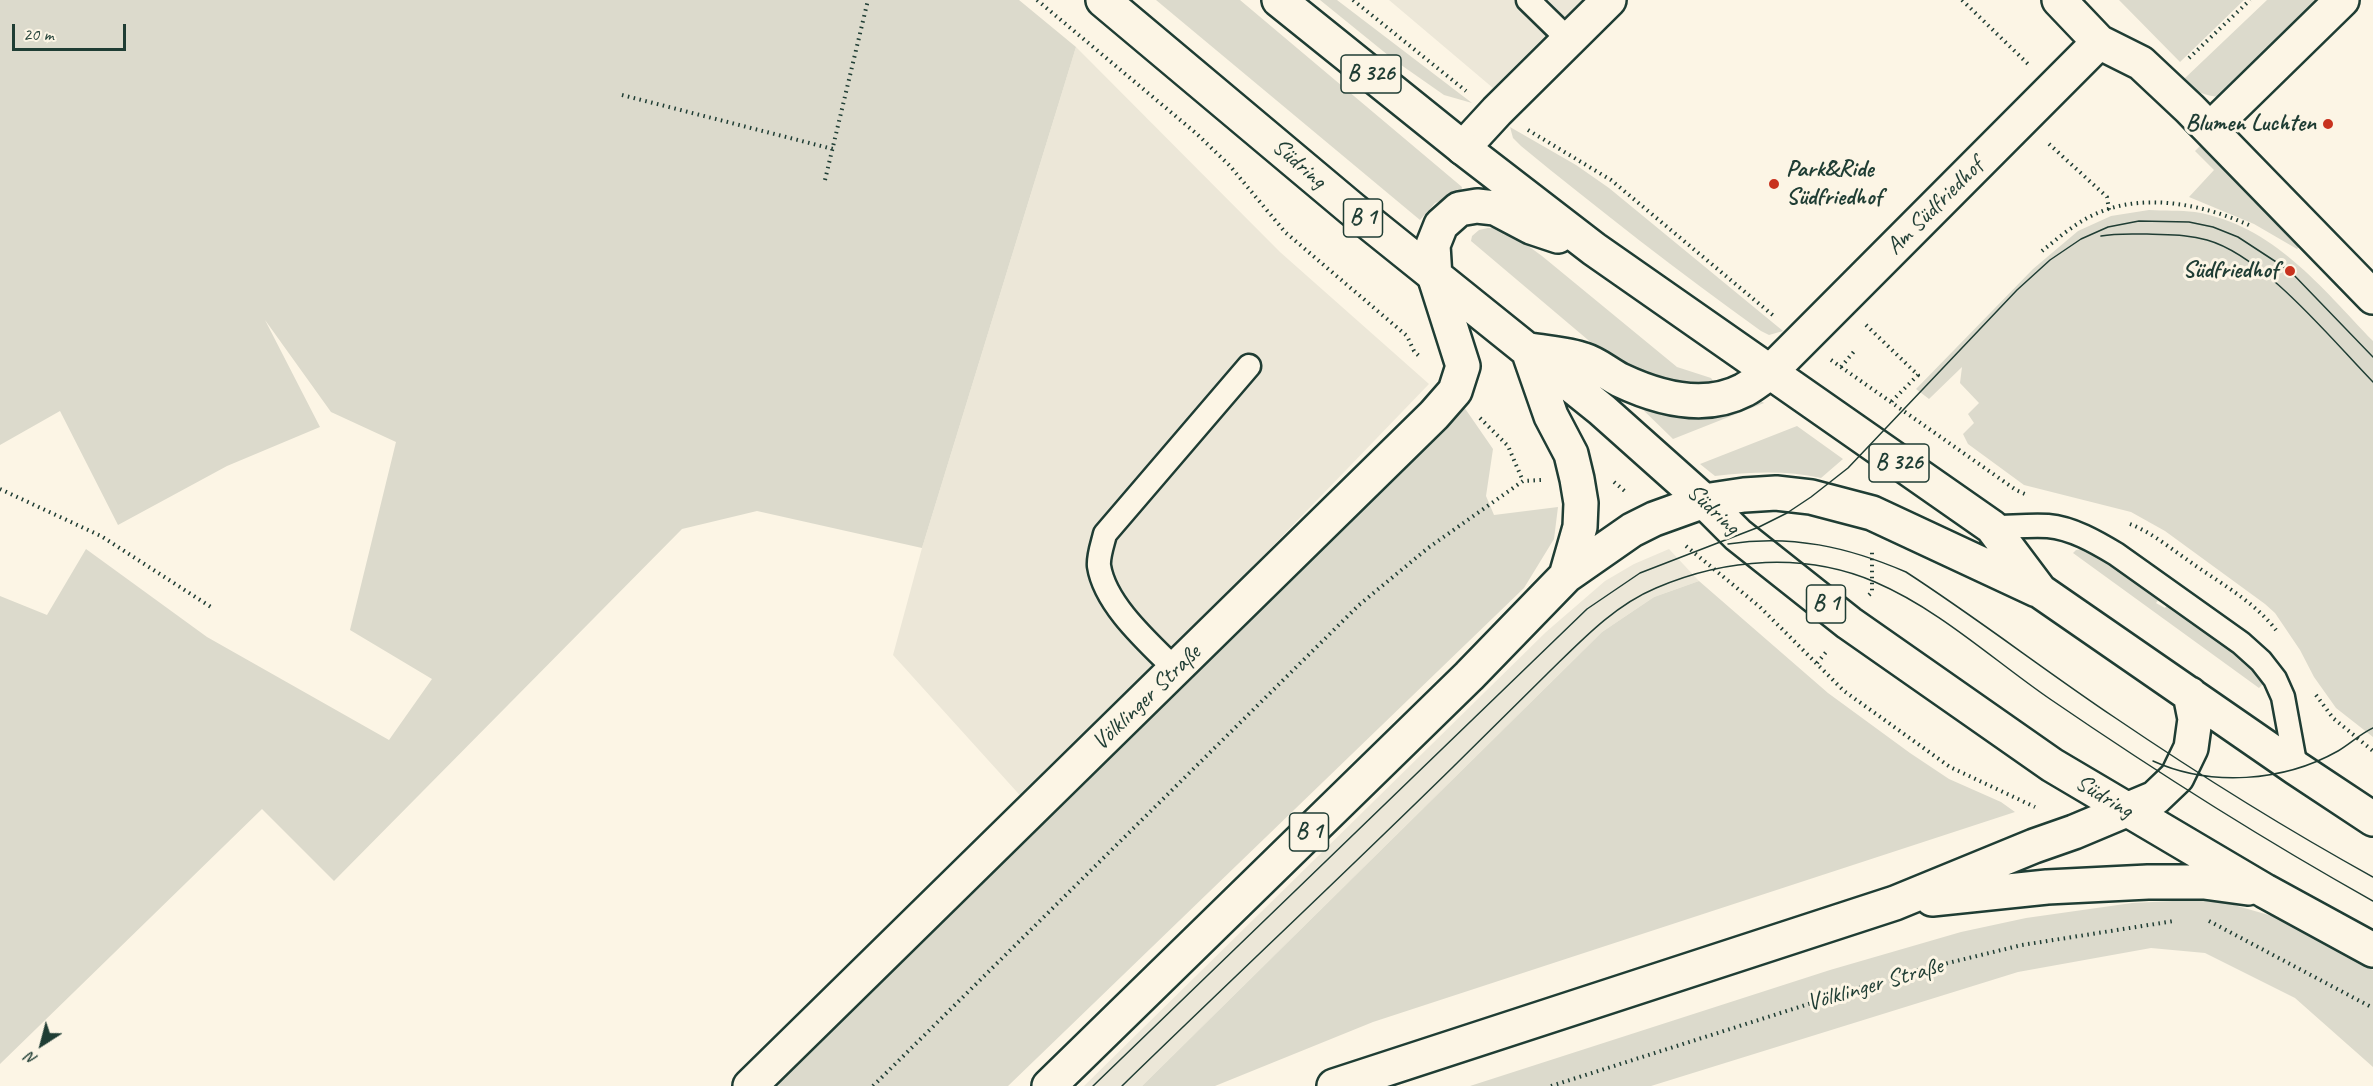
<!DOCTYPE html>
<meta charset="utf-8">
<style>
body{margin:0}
#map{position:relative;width:2373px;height:1086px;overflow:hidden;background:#fcf5e5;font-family:Caveat,sans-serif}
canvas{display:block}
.north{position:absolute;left:12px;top:1014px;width:60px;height:60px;-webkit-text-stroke:4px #fcf5e5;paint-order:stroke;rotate:216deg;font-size:16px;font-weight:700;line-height:24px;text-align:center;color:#1f3d34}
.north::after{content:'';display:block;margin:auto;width:21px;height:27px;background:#1f3d34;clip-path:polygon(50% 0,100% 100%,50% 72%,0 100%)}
.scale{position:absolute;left:12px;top:24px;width:114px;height:27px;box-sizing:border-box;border:3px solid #1f3d34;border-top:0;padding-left:8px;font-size:18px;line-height:21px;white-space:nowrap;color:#1f3d34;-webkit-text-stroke:4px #fcf5e5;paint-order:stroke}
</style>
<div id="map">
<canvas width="2373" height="1086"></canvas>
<div class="north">N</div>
<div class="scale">20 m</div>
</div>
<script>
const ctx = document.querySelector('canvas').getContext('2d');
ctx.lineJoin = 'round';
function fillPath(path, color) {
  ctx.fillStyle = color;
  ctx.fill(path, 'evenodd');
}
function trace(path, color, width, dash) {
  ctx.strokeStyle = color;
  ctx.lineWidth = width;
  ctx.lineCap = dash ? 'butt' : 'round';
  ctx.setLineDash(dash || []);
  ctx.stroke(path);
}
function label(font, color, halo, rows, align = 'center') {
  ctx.font = font + ' Caveat,sans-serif';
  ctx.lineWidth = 6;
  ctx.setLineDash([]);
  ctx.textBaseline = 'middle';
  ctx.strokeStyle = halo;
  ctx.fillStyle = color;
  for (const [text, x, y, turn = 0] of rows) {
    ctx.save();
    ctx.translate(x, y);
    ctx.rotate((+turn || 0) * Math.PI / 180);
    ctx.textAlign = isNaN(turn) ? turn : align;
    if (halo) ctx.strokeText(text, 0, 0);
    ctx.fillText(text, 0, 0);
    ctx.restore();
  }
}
fillPath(new Path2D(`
 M1389,0H1582L1493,88Z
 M1076,47L1280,252L1429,384L1026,802L893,655L922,548Z
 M1669,549L1699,581L1654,597L1602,632L1142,1086H1084L1546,632L1605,581L1634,564Z`), '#ece7d8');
fillPath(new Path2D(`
 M0,0H1019L1076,47L922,548L757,511L682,529L334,881L262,809L0,1064V596L47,615L86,549L207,637L389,740L432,679L350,630L396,442L331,412L265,320L320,427L227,466L118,525L60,411L0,445Z
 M1156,0H1240L1462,187L1461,192L1435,203L1420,220Z
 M1320,0H1337L1472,103L1444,95L1394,60Z
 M2119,0H2244L2180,62Z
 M2267,0H2325L2221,97C2204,96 2195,92 2184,79Z
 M1510,127L1576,165L1609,188L1783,331L1769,335L1761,331C1679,272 1599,210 1521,146L1513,138Z
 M2200,146L2299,247L2297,249L2254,224L2189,197L2214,170L2195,151Z
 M2149,210C2164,211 2180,210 2195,212C2273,225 2321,287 2373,341V737L2336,708L2314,677L2300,650L2275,613L2265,604L2165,531L2131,512L2024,485L1968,444L1963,434L1974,423L1968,414L1979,403L1960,383L1962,367L1929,399L1916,389L2033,269L2078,231L2111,216Z
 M1488,228H1501L1509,232L1542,256L1677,367L1711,378L1713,381L1696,384L1644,376L1607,356L1471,241L1472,236L1479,230Z
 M1756,397L1764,403L1673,439L1637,404Z
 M1464,407L1493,449L1486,496L1494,515L1558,507L1554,539L1524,588L1008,1086H773L1044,823Z
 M1797,426L1843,459L1821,478C1786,470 1751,472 1715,476L1700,464Z
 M2081,549L2103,559L2159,599L2156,603L2165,608L2168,604C2201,628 2240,650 2263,684L2259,688L2073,553L2076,550Z
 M1699,581L1828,693L1910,753L1949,779L2001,802L2015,812L1373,1022L1215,1086H1142L1602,632L1654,597Z
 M2193,900L2227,903L2286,920L2373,970V1067L2295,998L2205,953L2151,948L2018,972L1651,1086H1470L1830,970L1961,932L2026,918L2132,903Z`), '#dcdacc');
const lane = new Path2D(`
 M1528,0L1569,40
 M1992,527C2010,527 2029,525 2048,526C2072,528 2096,542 2116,554L2241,643L2261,661L2275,679L2283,697L2296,768
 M1176,670C1149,643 1105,605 1099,566C1098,556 1103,543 1105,534L1249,366`);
const street = new Path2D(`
 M2059,0L2099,42L2141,63L2190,109L2373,297
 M2210,129L2342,0
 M1463,148L1497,111L1609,0
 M1770,372L2099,42
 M750,1086L1434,415L1455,391L1463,366L1435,278`);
const primary = new Path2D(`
 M1103,0L1352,209L1602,410L1704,501L1738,535L1849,623L2052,765L2265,891L2373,950
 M1279,0L1463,148L1594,249L1992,527L2040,591L2296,768L2373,819
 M1435,278L1433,245L1441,225L1459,209L1477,206L1495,208L1531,227L1558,236
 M1528,350L1551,416L1571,454L1577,479L1581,503L1580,527L1566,576
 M1530,350C1548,353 1568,354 1584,360C1597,364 1608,374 1620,380C1658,398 1704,411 1744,390C1753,385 1762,378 1770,372
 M1932,899L2047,887L2148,882H2204L2248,888
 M1049,1086L1469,676L1566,576L1632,530L1654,519L1704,501L1744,495L1776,493L1811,497L1872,513L2037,590
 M1334,1086L1895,903L2034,846L2074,832L2155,798L2177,777L2191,748L2195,719L2190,694`);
trace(lane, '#1f3d34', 27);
trace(street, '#1f3d34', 38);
trace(primary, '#1f3d34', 38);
trace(new Path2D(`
 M1037,0L1197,134L1230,166L1285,232L1407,336L1414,351L1420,357
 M1353,0L1466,91
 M1962,0L2028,64
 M2189,58L2250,0
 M622,95L833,149
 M1528,130L1611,180L1775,317
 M2049,144L2107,197L2109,210
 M825,180L868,0
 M2042,251C2057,239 2073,225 2091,216C2141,191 2203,204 2251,226
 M1866,325L1918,375L1891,402
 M1831,360L2016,490L2025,494
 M1841,367L1856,349
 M1480,418L1508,446L1523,481
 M1614,482L1627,493
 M0,489L101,536L214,609
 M2130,524C2151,532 2170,548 2189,561C2218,582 2254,601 2276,630
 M1686,546L1760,607L1844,691L1950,767L2035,807
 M1869,595L1872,592V552
 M1817,663L1827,651
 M2316,695L2333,718L2373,751
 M2209,921L2373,1008
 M873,1086L1359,605L1428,548L1523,481L1541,480
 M1551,1086L1903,974L2022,945L2174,921`), '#1f3d34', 4, [1.5, 4.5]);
trace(lane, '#fcf5e5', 22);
trace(street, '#fcf5e5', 33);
trace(primary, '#fcf5e5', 33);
trace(new Path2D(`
 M2101,236C2116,233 2132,234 2147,234C2168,235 2187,234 2207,240C2264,256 2331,339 2373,382
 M1728,544C1791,534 1848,547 1906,572C1977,618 2044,670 2114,717C2198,774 2284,828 2373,877
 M2153,761C2210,787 2283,782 2338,751C2350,744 2360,734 2373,728
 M1093,1086L1587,609L1640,573L1759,527L1787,513L1811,497L1848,468L2017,290L2050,260L2081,239L2108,227L2139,221L2189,222L2213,227L2238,237L2290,271L2373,357
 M1122,1086C1232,979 1344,874 1453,767C1484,736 1516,705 1547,674C1580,642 1613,606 1656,588C1726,558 1805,552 1875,582C1940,610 1992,659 2050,699C2155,771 2262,839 2373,901`), '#1f3d34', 1.5);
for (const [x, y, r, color] of [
 [2328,124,6,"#c8321e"],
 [1774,184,6,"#c8321e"],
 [2290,271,6,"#c8321e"]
]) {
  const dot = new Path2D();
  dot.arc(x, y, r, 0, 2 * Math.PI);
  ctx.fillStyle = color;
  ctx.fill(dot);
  trace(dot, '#fcf5e5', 2);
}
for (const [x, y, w] of [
 [1371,74,60],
 [1363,218,39],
 [1899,463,60],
 [1826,604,39],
 [1309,832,39]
]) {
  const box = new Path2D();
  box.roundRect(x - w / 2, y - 19, w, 38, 4.5);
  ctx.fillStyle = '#fcf5e5';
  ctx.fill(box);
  trace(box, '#1f3d34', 1.5);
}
label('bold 22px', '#1f3d34', null, [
 ["B 326",1371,74],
 ["B 1",1363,218],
 ["B 326",1899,463],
 ["B 1",1826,604],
 ["B 1",1309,832]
]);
label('bold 24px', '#1f3d34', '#fcf5e5', [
 ["Blumen Luchten",2316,124],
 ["Park&Ride",1786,170,"left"],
 ["Südfriedhof",1786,198,"left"],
 ["Südfriedhof",2278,271]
], 'right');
label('24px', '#1f3d34', '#fcf5e5', [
 ["Südring",1299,164,41],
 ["Am Südfriedhof",1935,207,-45],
 ["Südring",1713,510,43],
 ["Völklinger Straße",1147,698,-44],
 ["Südring",2104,797,31],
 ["Völklinger Straße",1875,985,-16]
]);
</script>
